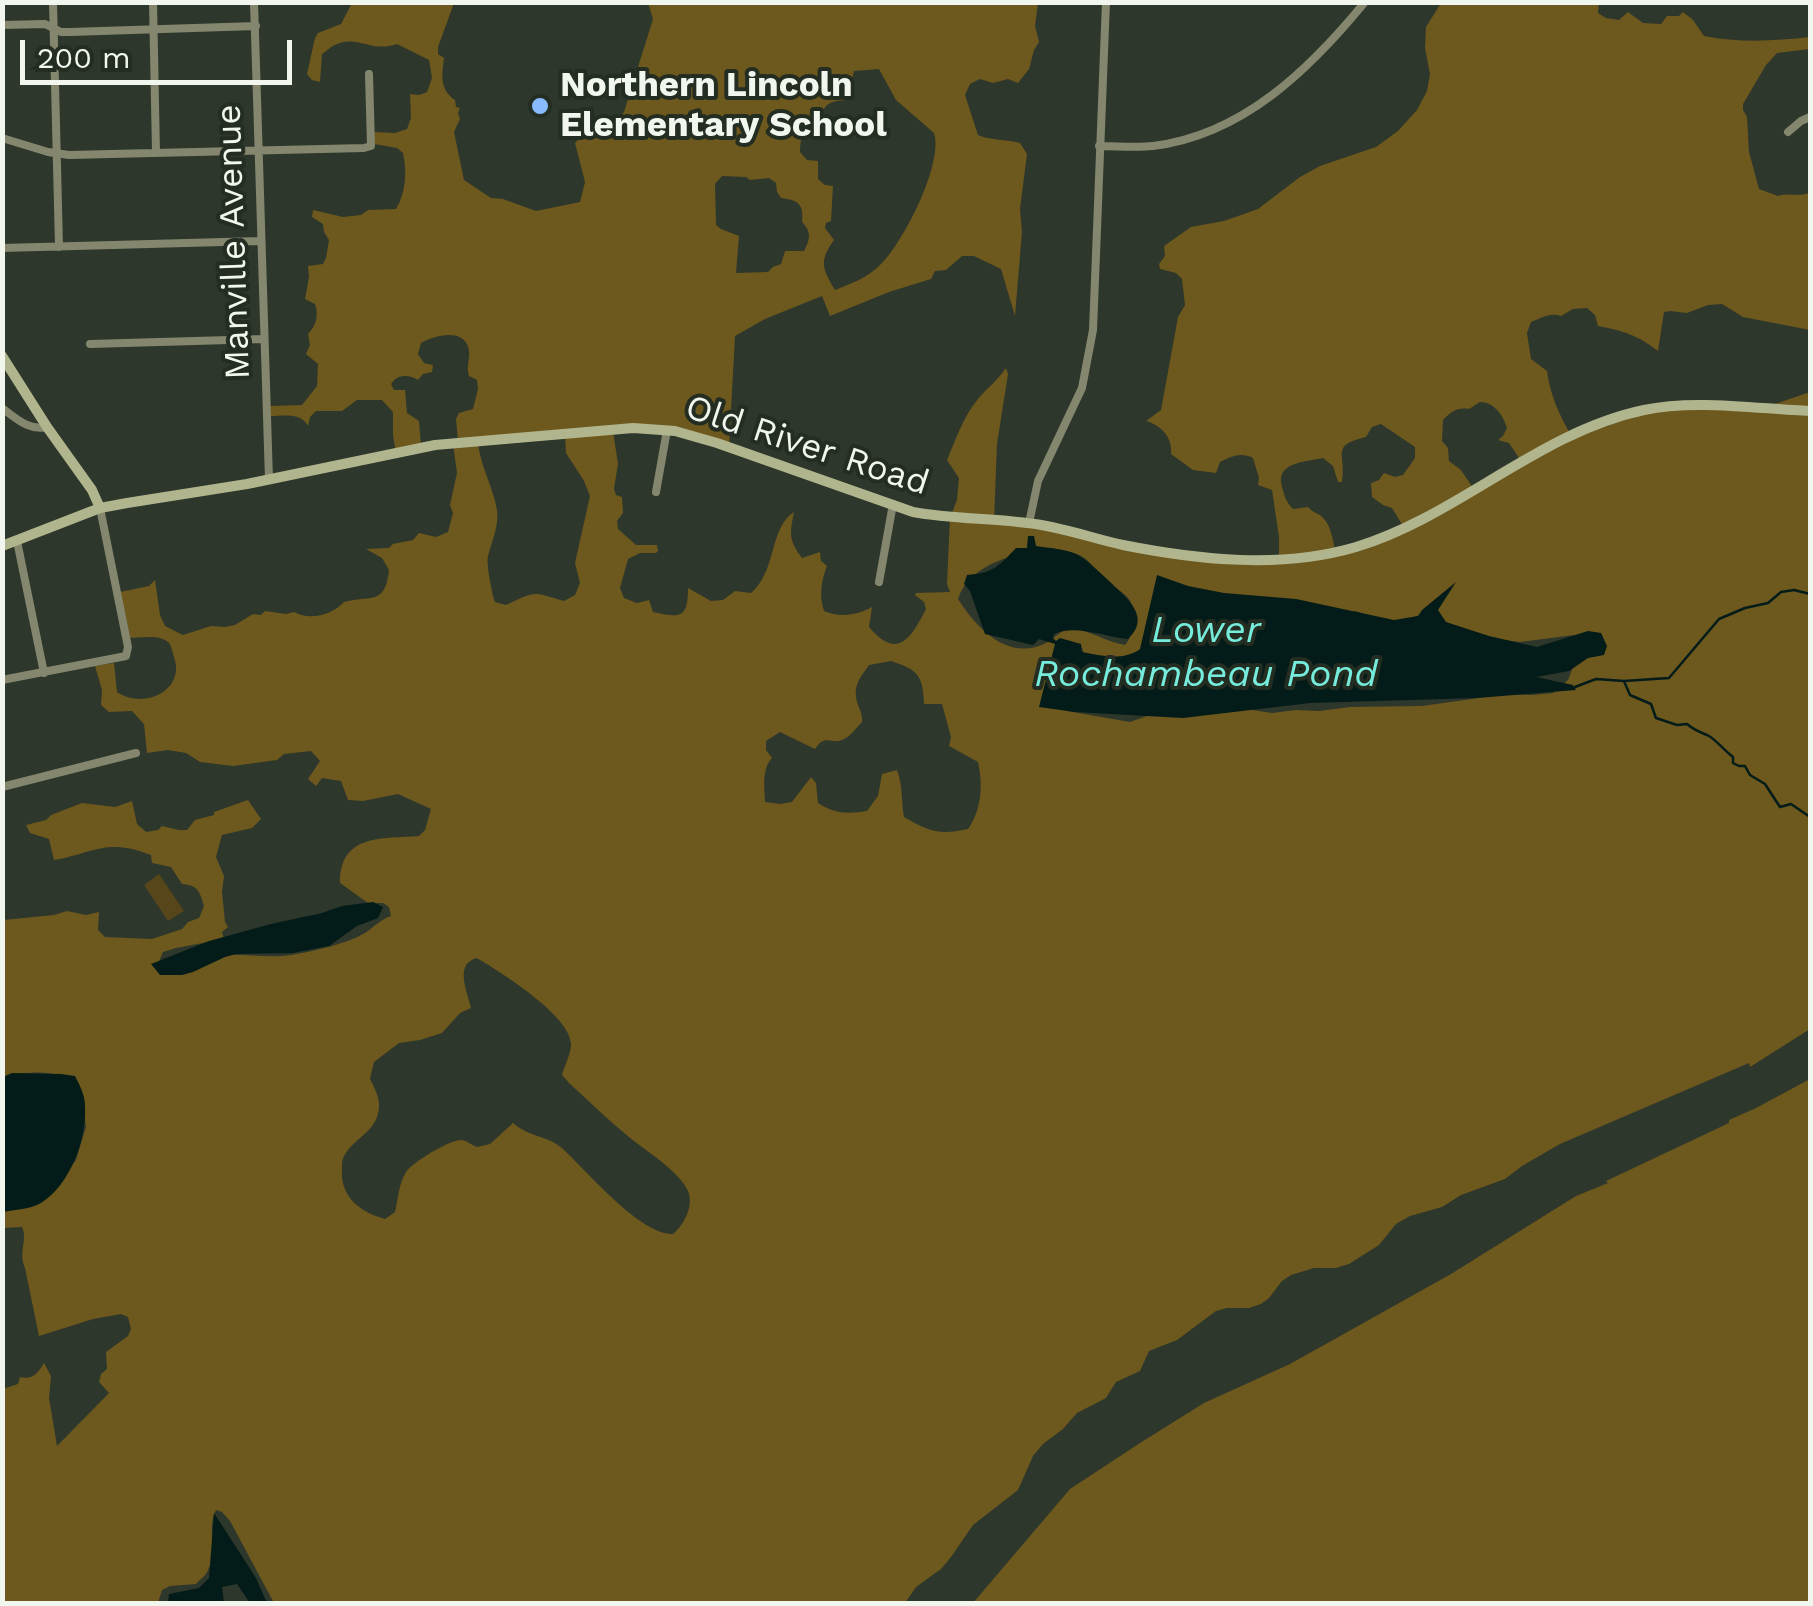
<!DOCTYPE html>
<style>
body{margin:0}
#map{position:relative;width:1813px;height:1606px;overflow:hidden;background:#2e372b;font-family:"Work Sans",sans-serif}
canvas{display:block}
.frame{position:absolute;inset:0;border:5px solid #f1f7ef;pointer-events:none}
.scale{position:absolute;left:20px;top:40px;width:272px;height:45px;box-sizing:border-box;border:5px solid #f1f7ef;border-top:0;padding-left:12px;font-size:30px;line-height:35px;white-space:nowrap;color:#f1f7ef;-webkit-text-stroke:8px #242d21;paint-order:stroke}
</style>
<div id="map">
<canvas width="1813" height="1606"></canvas>
<div class="frame"></div>
<div class="scale">200 m</div>
</div>
<script>
const ctx = document.querySelector('canvas').getContext('2d');
ctx.lineJoin = 'round';
function fillPath(path, color) {
  ctx.fillStyle = color;
  ctx.fill(path, 'evenodd');
}
function trace(path, color, width, dash) {
  ctx.strokeStyle = color;
  ctx.lineWidth = width;
  ctx.lineCap = dash ? 'butt' : 'round';
  ctx.setLineDash(dash || []);
  ctx.stroke(path);
}
function label(font, color, halo, rows, align = 'center') {
  ctx.font = font + ' "Work Sans",sans-serif';
  ctx.lineWidth = 8;
  ctx.setLineDash([]);
  ctx.textBaseline = 'middle';
  ctx.strokeStyle = halo;
  ctx.fillStyle = color;
  for (const [text, x, y, turn = 0] of rows) {
    ctx.save();
    ctx.translate(x, y);
    ctx.rotate((+turn || 0) * Math.PI / 180);
    ctx.textAlign = isNaN(turn) ? turn : align;
    if (halo) ctx.strokeText(text, 0, 0);
    ctx.fillText(text, 0, 0);
    ctx.restore();
  }
}
fillPath(new Path2D(`
 M159,874L184,911L168,921L144,885Z`), '#56461a');
fillPath(new Path2D(`
 M352,3H454L438,47V54L444,58C442,75 439,89 455,100L456,107L460,108L458,113L460,119L454,132L464,180L491,198L503,199L536,211L580,202L585,182L575,143L594,124L607,117L612,121L617,120L624,112L653,19L648,3H1038L1035,26L1039,42L1034,50L1029,69L1018,83L1008,79L993,83L980,79L970,84L965,95L978,135C992,141 1006,139 1020,143L1027,154L1020,209L1022,232L1015,316L1001,269L974,256H962L946,270L935,271L931,279L889,292L830,316L822,296L765,319L735,336L729,447L679,434L613,431L618,464L614,489L616,495L622,497L623,513L617,521L618,529L636,545H657L658,551L656,553H640L628,559L620,588L624,598L637,603L649,600L653,612C680,618 688,619 688,588L711,601L723,600L735,591L751,593C777,571 769,528 794,512C790,533 788,539 802,558L820,552L821,561L827,566C821,582 819,595 824,611C840,618 858,615 872,607L869,627C898,661 911,638 926,609L924,602L915,595L916,593L950,592L947,584L950,518L957,500L959,478L947,460C956,439 963,417 978,399C987,388 998,380 1006,368L1008,374L997,444L994,521L1212,559L1279,558V537L1272,490L1258,485L1259,478L1253,458C1241,452 1232,456 1220,462L1216,473L1193,470L1171,454C1173,438 1161,425 1146,421L1161,410L1178,317L1185,305L1182,279L1176,273L1160,269L1159,264L1165,256L1164,246L1191,227L1224,221L1258,209L1300,177L1320,166L1376,147L1398,131L1417,110L1427,91L1430,74L1425,48L1426,27L1441,3H1599L1598,13L1606,18L1619,20L1628,12L1643,23L1661,24L1667,16H1679L1683,12L1693,20L1704,36C1739,43 1775,41 1810,37V49L1777,53L1766,65L1743,104V110L1747,117L1749,152L1759,189L1778,196C1789,192 1801,198 1810,192V330L1743,317L1722,304L1708,305L1687,313L1670,311L1664,312L1658,351C1637,335 1624,331 1598,326L1595,315L1587,308L1573,309L1561,316C1550,312 1541,318 1531,322L1527,333L1531,359L1547,371C1550,394 1559,415 1571,435L1641,412L1772,405L1810,392V1029L1750,1067L1749,1063L1560,1144L1522,1166L1505,1179L1461,1195L1442,1207L1410,1216L1396,1224L1379,1245L1349,1264L1336,1268H1314L1291,1275L1282,1281L1269,1298L1261,1304L1249,1308H1227L1216,1311L1177,1340L1149,1351L1140,1371L1116,1382L1106,1398L1077,1413L1063,1429L1043,1444L1033,1456L1018,1490L973,1525L951,1557L941,1569L916,1587L905,1603H274L230,1521L222,1512L216,1510C206,1529 219,1550 208,1570C206,1576 200,1579 196,1584L170,1586L162,1590L158,1603H3V1389L18,1384L20,1377C33,1380 37,1374 44,1363L51,1376L49,1398L57,1446L109,1393L99,1382L101,1374L107,1369L106,1352L128,1336L131,1329L128,1317L121,1314L93,1319L39,1336L25,1268C18,1252 28,1240 22,1227L3,1228V1208L58,1184L76,1160L86,1127L84,1113L64,1076C43,1071 23,1071 3,1079V920L54,915L67,911L86,915L99,912L98,930L105,937L152,939L182,929L188,922L199,918L204,906C200,892 198,885 182,884L171,867L152,863L151,855L148,854C107,838 93,853 54,860L49,839L30,833L26,825L46,820L51,815L82,803L115,807L132,801L137,824L146,832L158,830L162,826L179,830H187L195,820L214,815V812L248,800L261,819L252,828L222,835L216,857L224,876L222,892L225,922L228,927L222,932L224,939L176,948L163,952L157,966L163,975C182,975 195,960 213,956C238,952 266,959 291,955C311,952 349,943 365,933C375,926 380,920 391,916L389,907L383,903H368L340,883C340,833 383,839 419,836L425,830L431,809L398,794L363,801L348,800L341,781L322,778L316,786L308,779L320,761L311,751L284,754L277,760L233,766L200,762L186,753L168,750L147,753L144,724L132,711L109,712L101,705L102,690L95,666L114,663L117,692C143,710 186,691 174,657C173,654 171,644 168,642C159,634 140,638 128,638L120,592L149,586L155,580L160,615L165,626L183,635L211,626L225,627L235,625L253,614L261,615L265,611L286,614L294,612C310,621 332,615 344,602C371,595 385,606 389,570L382,558L366,549L389,548L393,544L413,540L419,533L436,537L448,532L453,513L450,505L457,473L453,444L458,441L456,419L459,413L473,409L478,389L477,380L469,376C466,366 470,360 469,351C466,327 435,335 421,343L418,354L424,363L433,365L432,372L423,374L418,380C409,374 397,374 391,384L394,390H405L407,413L419,421L421,445L396,453L393,435V412L382,400H357L342,411H316L310,417L308,426C301,412 284,416 271,416L270,406L302,405L317,386L318,364L306,354L310,345L308,334C316,326 319,315 315,304L305,299L309,277L308,266L323,264L326,258L329,240L324,232L323,224L312,217L313,210L343,217L361,215L368,210L396,209C406,193 407,171 403,153L397,148L374,144V132L395,133L407,129L411,118L410,94L419,95L427,92L432,78L429,60L397,44C372,53 358,35 337,44C331,46 327,51 322,54L320,82L312,80L307,74L315,38L318,33L341,24ZM879,69L896,100L934,133C944,164 901,248 877,268C864,279 850,284 835,290C822,268 819,261 834,240L825,228L826,223L831,221L833,186L825,185L818,179V161L807,160L800,152C801,132 804,122 824,117L822,114C826,101 835,101 847,100L854,71ZM722,176L746,177L750,180L769,178L776,183L777,192L781,198C799,200 804,205 802,222C812,232 810,240 804,251H785L781,264L773,267L768,272L736,273L739,236L721,229L716,225L715,184ZM1480,402C1494,402 1503,415 1507,428L1503,436L1498,440L1509,443L1521,461L1473,488L1461,470L1449,461L1448,448L1442,441L1443,420C1451,412 1457,407 1469,409ZM1381,424L1415,447V458L1403,475L1395,477L1384,473L1379,480L1371,483L1372,497L1383,505L1392,508L1403,526L1335,551C1333,540 1331,523 1320,515C1316,513 1311,511 1308,507L1293,509C1286,502 1285,497 1282,487C1275,462 1305,462 1323,458L1333,466L1338,482H1342C1347,453 1329,446 1366,437L1372,427ZM565,435L566,453L584,481L590,496L575,563L580,583L575,595L564,601C532,592 538,590 506,605L495,602C492,594 486,563 488,556C492,540 499,527 497,510C493,486 480,466 478,442ZM1052,548C1065,551 1080,552 1089,562C1093,566 1095,571 1099,575C1116,592 1138,593 1133,623C1132,632 1131,638 1125,645C1107,642 1089,630 1073,629C1060,629 1056,638 1046,643C1009,662 977,629 958,599C970,562 1019,553 1052,548ZM1355,611L1395,624L1430,611L1451,632L1468,636L1520,642L1574,635L1575,662L1568,680L1553,693L1532,695L1507,694L1422,706L1350,707L1319,711L1296,710L1272,713L1226,706L1170,708L1130,722L1067,711L1046,698L1075,645L1082,648L1084,654L1139,665ZM891,661C918,670 923,675 924,704H942L951,737L949,746L978,762C983,785 982,809 968,829C939,835 930,832 904,817C901,801 903,785 897,770L882,774L878,796L867,811C847,814 835,814 818,803L816,783L811,777L792,802L780,804L765,802C765,788 761,770 772,758L766,750V741L780,732L815,749C826,732 831,746 844,739C851,736 857,727 862,722C863,712 857,706 856,697C854,684 862,675 869,665ZM477,958C500,972 570,1015 571,1044C571,1054 565,1064 562,1075L569,1083C589,1101 608,1120 629,1137C646,1151 679,1171 688,1191C694,1206 684,1225 673,1234C640,1235 587,1171 562,1148C548,1136 527,1136 513,1123L490,1144L477,1147C472,1145 467,1141 462,1140C452,1138 411,1163 406,1172C399,1183 398,1199 395,1212L385,1219C360,1212 340,1197 342,1169C342,1162 342,1159 346,1153C354,1140 372,1132 377,1117C382,1102 377,1093 370,1079L374,1062L399,1043L420,1040L442,1033L460,1013L471,1008C467,990 454,964 477,958Z
 M1810,1079V1603H973L1070,1489L1140,1443L1204,1403L1290,1364L1451,1274L1576,1196L1608,1183L1606,1181L1729,1123V1120L1756,1108Z`), '#6d581d');
fillPath(new Path2D(`
 M1028,536H1034L1036,546C1049,548 1064,549 1076,554C1088,560 1098,571 1108,580C1124,596 1153,616 1128,639C1104,637 1077,624 1054,634L1053,638L1056,641L1060,638L1081,644L1082,652C1101,656 1124,661 1140,649L1157,575L1188,586L1224,593L1296,599L1394,620L1418,616L1422,610L1456,582L1438,610L1446,622L1489,636L1537,647L1588,631L1601,633L1607,646L1604,655L1588,658L1569,671L1536,677L1573,685L1576,690L1477,698L1310,703L1183,718L1075,712L1039,707L1055,644L1039,639L1033,645L985,634L970,591L964,584L967,575C993,573 998,567 1016,548H1027Z
 M373,902L383,907L378,918L357,926L329,946L293,953L236,954L225,957L193,972L182,975H160L151,964L209,941L271,924L322,913L342,906Z
 M12,1073L61,1074L75,1076C80,1086 85,1095 85,1106C87,1139 70,1185 41,1203C31,1209 14,1210 3,1212V1077Z
 M214,1513L256,1578L267,1603H250L237,1584L222,1587L224,1603H168L169,1594L199,1588L209,1578Z`), '#031c19');
trace(new Path2D(`
 M1624,681L1630,695L1651,704L1656,718L1677,725L1687,724C1695,731 1701,732 1709,736C1716,740 1725,751 1733,757V763L1739,766H1745L1750,775L1765,784L1780,807L1791,804L1810,817
 M1575,687L1596,679L1624,681L1669,678L1719,619L1745,608L1768,603L1781,592L1794,590L1810,594`), '#031c19', 2.5);
trace(new Path2D(`
 M53,2L59,247
 M153,2L156,153
 M254,2L269,480
 M2,25L45,24L61,32H70L256,26
 M1788,132L1801,121L1810,117
 M2,138L48,152L69,155L364,148L371,146L369,74
 M1099,146C1117,146 1136,148 1153,146C1243,135 1310,69 1365,2
 M2,248L260,241
 M90,344L264,339
 M2,408C17,419 29,431 47,427
 M656,492L667,430
 M1029,523L1038,481L1082,388L1093,330L1106,2
 M17,541L44,673
 M879,582L893,504
 M2,680L126,656L128,647L100,508
 M2,787L136,753`), '#84876e', 8);
trace(new Path2D(`
 M2,356L47,427L92,490L100,508
 M2,546L100,508L127,503L247,484L435,445L633,428L675,431L717,443L913,512C951,519 989,518 1027,523C1059,526 1091,538 1123,545C1198,560 1282,569 1356,547C1458,516 1539,432 1644,410C1694,399 1759,409 1810,411`), '#b1b58e', 10);
for (const [x, y, r, color] of [
 [540,106,10,"#88bafc"]
]) {
  const dot = new Path2D();
  dot.arc(x, y, r, 0, 2 * Math.PI);
  ctx.fillStyle = color;
  ctx.fill(dot);
  trace(dot, '#242d21', 4);
}
label('bold 35px', '#f1f7ef', '#242d21', [
 ["Northern Lincoln",560,86],
 ["Elementary School",560,126]
], 'left');
label('35px', '#f1f7ef', '#242d21', [
 ["Manville Avenue",234,242,-92],
 ["Old River Road",807,446,18]
]);
label('italic 38px', '#75ecdc', '#242d21', [
 ["Lower",1206,631],
 ["Rochambeau Pond",1206,675]
]);
</script>
